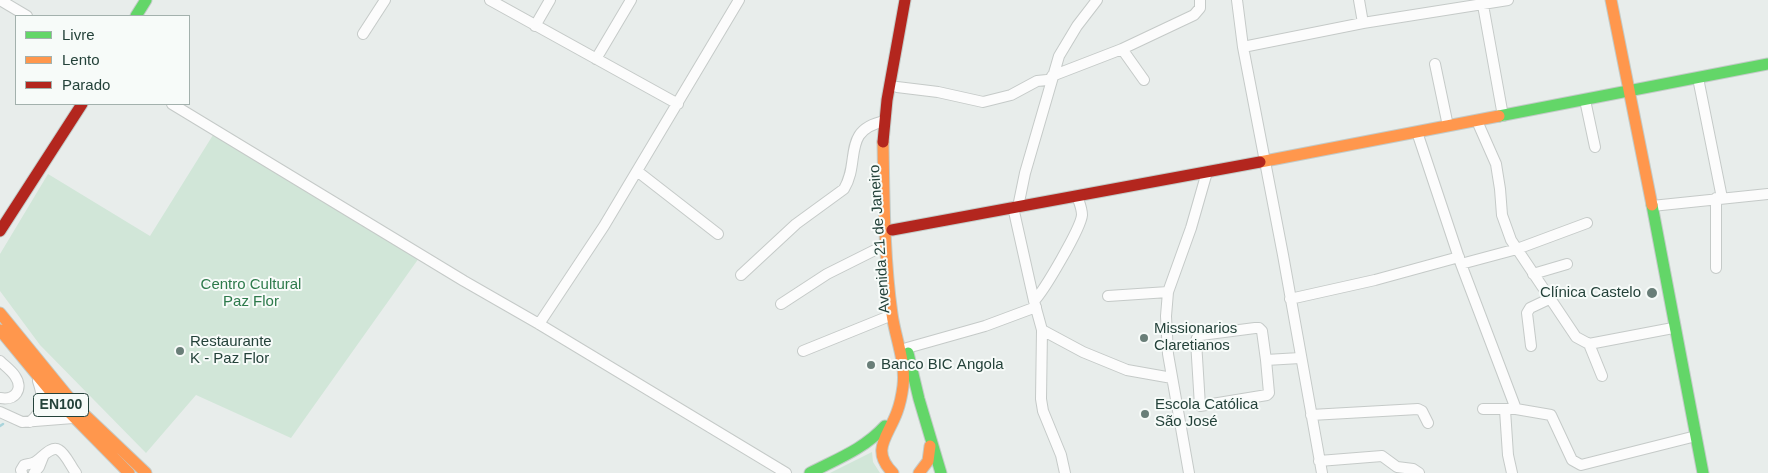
<!DOCTYPE html>
<meta charset="utf-8">
<style>
body{margin:0}
#map{position:relative;width:1768px;height:473px;overflow:hidden;background:#e8edeb;font-family:Helvetica,sans-serif}
canvas{display:block}
.legend{position:absolute;left:15px;top:15px;width:175px;height:90px;box-sizing:border-box;background:#f7fbf9;border:1px solid #a3b1ad;margin:0;padding:6px 9px;list-style:none;font-size:15px;color:#24423a}
.legend li{display:flex;align-items:center;gap:10px;height:25px}
.legend b{width:25px;border:1px solid #a3b1ad}
</style>
<div id="map">
<canvas width="1768" height="473"></canvas>
<ul class="legend">
<li><b style="height:6px;background:#63d668"></b>Livre</li>
<li><b style="height:6px;background:#ff974d"></b>Lento</li>
<li><b style="height:6px;background:#b3261e"></b>Parado</li>
</ul>
</div>
<script>
const ctx = document.querySelector('canvas').getContext('2d');
ctx.lineJoin = 'round';
function fillPath(path, color) {
  ctx.fillStyle = color;
  ctx.fill(path, 'evenodd');
}
function trace(path, color, width, dash) {
  ctx.strokeStyle = color;
  ctx.lineWidth = width;
  ctx.lineCap = dash ? 'butt' : 'round';
  ctx.setLineDash(dash || []);
  ctx.stroke(path);
}
function label(font, color, halo, rows, align = 'center') {
  ctx.font = font + ' Helvetica,sans-serif';
  ctx.lineWidth = 4;
  ctx.setLineDash([]);
  ctx.textBaseline = 'middle';
  ctx.strokeStyle = halo;
  ctx.fillStyle = color;
  for (const [text, x, y, turn = 0] of rows) {
    ctx.save();
    ctx.translate(x, y);
    ctx.rotate((+turn || 0) * Math.PI / 180);
    ctx.textAlign = isNaN(turn) ? turn : align;
    if (halo) ctx.strokeText(text, 0, 0);
    ctx.fillText(text, 0, 0);
    ctx.restore();
  }
}
fillPath(new Path2D(`
 M213,135L419,258L291,438L196,395L146,453L40,345L0,291V254L48,174L150,236Z
 M872,452L873,462L880,473H830Z`), '#d1e6d8');
trace(new Path2D(`
 M0,426L3,424`), '#a9d4db', 2.5);
const street = new Path2D(`
 M0,0L27,16
 M490,0L678,104
 M1237,0L1243,47L1283,255L1322,473
 M1359,0L1363,23
 M1483,5L1503,116
 M535,26L550,0
 M363,34L385,0
 M1243,47L1363,23L1508,0
 M1122,49L1144,80
 M596,59L631,0
 M1435,64L1448,126
 M1052,76L1122,49L1194,15L1200,8V0
 M1698,78L1722,198
 M897,87L938,92L983,102L1011,95L1037,81L1047,80L1051,81
 M1585,100L1595,147
 M172,104L464,281L539,324L786,473
 M1477,121L1496,164L1500,189L1502,215L1511,240L1576,337L1589,344L1673,328
 M1417,132L1461,264L1516,409
 M637,171L718,234
 M1716,198V268
 M1652,206L1768,194
 M1013,207L1034,301L1042,330L1083,352L1127,370L1172,378
 M1018,207L1025,173L1059,56L1077,26L1097,0
 M1461,264L1517,249L1587,223
 M1533,274L1567,264
 M741,275L796,224L844,189C861,161 841,130 885,121
 M1108,296L1168,292
 M1290,299L1375,280L1459,257
 M1034,301C1044,291 1081,228 1082,215C1082,208 1079,202 1077,196
 M781,304L827,274L885,245
 M539,324L604,226L739,0
 M1255,328H1259L1262,331L1266,360L1269,393L1267,395L1200,406L1196,341L1197,338L1201,335Z
 M1042,330L1041,399L1043,411L1061,455L1065,473
 M1589,344L1602,376
 M1531,346L1527,313L1530,308L1549,299
 M907,348L985,326L1036,307
 M803,351L892,315
 M1266,360L1300,358
 M0,361C5,366 11,370 15,376C24,389 15,401 0,398
 M1483,409H1516L1551,415L1572,460L1581,465L1696,436
 M1505,410L1508,455L1512,473
 M0,412L22,422L73,418
 M1311,415L1418,409L1422,411L1428,423
 M30,422C45,409 44,399 38,381
 M1319,461L1382,456L1397,467L1413,469L1419,473
 M22,473L21,470L24,465C28,464 32,464 35,462C42,458 51,445 59,450C66,454 71,467 76,473
 M34,473L39,467L43,457
 M1189,473L1168,354L1166,316L1168,292L1191,228L1207,172`);
const fast = new Path2D(`
 M136,16L146,0
 M1499,116L1768,64
 M1652,205L1703,473
 M908,353L919,399L941,473
 M810,473C837,459 864,449 885,426`);
const slow = new Path2D(`
 M1611,0L1652,205
 M883,142C884,199 884,257 892,314C895,337 906,362 903,386C902,394 900,404 897,412C888,437 870,450 893,473
 M1260,162L1499,116
 M0,313L66,394L86,416L146,473
 M0,330L61,404L129,473
 M919,473L928,461L930,446`);
const jam = new Path2D(`
 M883,142L887,100L905,0
 M892,230L1260,162
 M0,231L82,104`);
trace(street, '#c5cac8', 12);
trace(fast, '#c3cbc8', 13);
trace(slow, '#c3cbc8', 13);
trace(jam, '#c3cbc8', 13);
trace(street, '#fcfcfc', 10);
trace(fast, '#63d668', 11);
trace(slow, '#ff974d', 11);
trace(jam, '#b3261e', 11);
for (const [x, y, r, color] of [
 [1652,293,6,"#697e78"],
 [1144,338,5,"#697e78"],
 [180,351,5,"#697e78"],
 [871,365,5,"#697e78"],
 [1145,414,5,"#697e78"]
]) {
  const dot = new Path2D();
  dot.arc(x, y, r, 0, 2 * Math.PI);
  ctx.fillStyle = color;
  ctx.fill(dot);
  trace(dot, '#f7fbf9', 2);
}
for (const [x, y, w] of [
 [61,405,55]
]) {
  const box = new Path2D();
  box.roundRect(x - w / 2, y - 11.5, w, 23, 4);
  ctx.fillStyle = '#f7fbf9';
  ctx.fill(box);
  trace(box, '#24423a', 1);
}
label('bold 14px', '#24423a', null, [
 ["EN100",61,405]
]);
label('15px', '#24423a', '#f7fbf9', [
 ["Avenida 21 de Janeiro",880,239,-94]
]);
label('15px', '#2d7a4b', '#f7fbf9', [
 ["Centro Cultural",251,285],
 ["Paz Flor",251,302]
]);
label('15px', '#24423a', '#f7fbf9', [
 ["Clínica Castelo",1641,293,"right"],
 ["Missionarios",1154,329],
 ["Claretianos",1154,346],
 ["Restaurante",190,342],
 ["K - Paz Flor",190,359],
 ["Banco BIC Angola",881,365],
 ["Escola Católica",1155,405],
 ["São José",1155,422]
], 'left');
</script>
